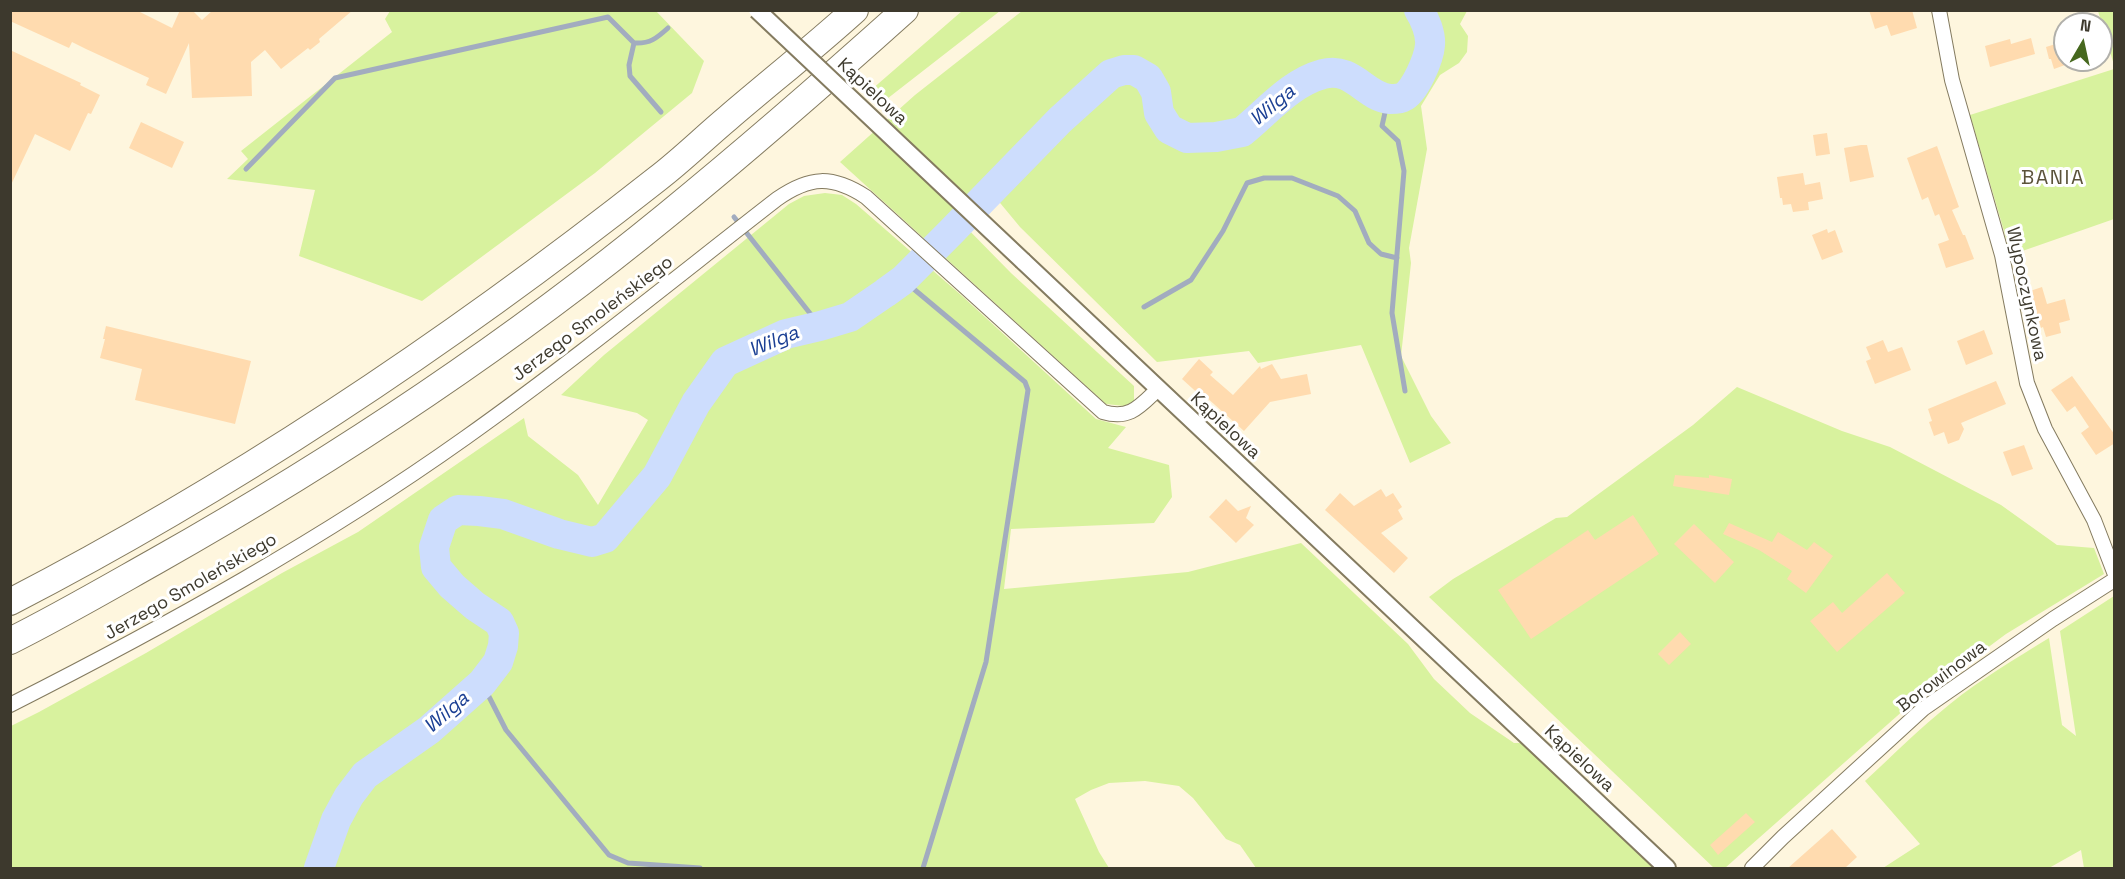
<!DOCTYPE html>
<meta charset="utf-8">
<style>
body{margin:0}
#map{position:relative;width:2125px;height:879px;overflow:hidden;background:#fef6de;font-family:"Space Grotesk",sans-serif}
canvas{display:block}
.frame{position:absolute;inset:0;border:12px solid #3d392d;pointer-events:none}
.north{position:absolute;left:2053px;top:12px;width:60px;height:60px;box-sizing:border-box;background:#fff;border:2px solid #b1b0ab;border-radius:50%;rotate:9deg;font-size:16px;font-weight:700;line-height:24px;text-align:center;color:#3d392d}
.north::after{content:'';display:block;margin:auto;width:21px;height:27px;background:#46681e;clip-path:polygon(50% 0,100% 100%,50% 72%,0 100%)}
</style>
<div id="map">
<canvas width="2125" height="879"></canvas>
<div class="frame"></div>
<div class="north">N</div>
</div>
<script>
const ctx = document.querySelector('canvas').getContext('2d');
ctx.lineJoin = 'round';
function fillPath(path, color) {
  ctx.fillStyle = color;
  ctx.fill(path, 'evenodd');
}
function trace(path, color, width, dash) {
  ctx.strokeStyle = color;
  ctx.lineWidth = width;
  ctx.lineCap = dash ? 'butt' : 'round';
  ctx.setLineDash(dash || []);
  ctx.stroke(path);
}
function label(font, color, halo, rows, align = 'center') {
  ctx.font = font + ' "Space Grotesk",sans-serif';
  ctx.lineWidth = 6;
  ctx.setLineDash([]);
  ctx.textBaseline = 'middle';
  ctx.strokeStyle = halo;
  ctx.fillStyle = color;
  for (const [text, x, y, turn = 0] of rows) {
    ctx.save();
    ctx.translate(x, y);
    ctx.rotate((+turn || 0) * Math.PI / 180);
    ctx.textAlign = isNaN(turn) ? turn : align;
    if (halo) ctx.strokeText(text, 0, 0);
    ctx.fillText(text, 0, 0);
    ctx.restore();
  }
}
fillPath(new Path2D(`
 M390,11H656L704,61L692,93L595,173L422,301L299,256L315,190L227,179L248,159L241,151L392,32L385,19Z
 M962,11H1000L883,102L871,90Z
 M1022,11H1467L1460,24L1468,36L1467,52L1459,63L1440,75L1421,106L1427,149L1409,248L1411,263L1401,356L1431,416L1451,443L1410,463L1361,345L1258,363L1249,351L1157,362L1020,227L996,198L985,190L957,218L1011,273L1134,386V401L1124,406L1106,404L840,162L915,95Z
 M2098,11H2114V65Z
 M2114,69V219L2011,255L1970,115Z
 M825,193L842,195L856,204L961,295L1096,419L1126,427L1108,448L1169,465L1172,497L1154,523L1011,529L1004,589L1188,572L1301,543L1408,644L1434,679L1470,713L1514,743H1521L1653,868H1256L1240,845L1226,839L1193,798L1179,786L1145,781L1109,783L1091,790L1075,799L1099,852L1109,868H11V726L39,712L146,653L282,573L358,532L524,418L528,436L578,475L598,505L648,420L637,413L561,395L604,355L789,204L804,196Z
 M1737,387L1842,431L1890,447L2001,505L2057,545L2094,548L2104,574L2006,634L1905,709L1725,868H1714L1429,597L1453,579L1556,518L1567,517L1693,425Z
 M2114,596V868H2084L2081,850L2049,868H1883L1920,844L1865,781C1893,755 1920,728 1950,704C1981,679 2015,659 2049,638L2062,725L2076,736L2060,631Z`), '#d8f29e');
trace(new Path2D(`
 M634,43L629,65L630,76L661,112
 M1388,99L1382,126L1398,141L1404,171L1392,313L1405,391
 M246,169L335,78L608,17L634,43C650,44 657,38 668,28
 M734,217L820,326
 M903,280L1025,382L1028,390L986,662L923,868
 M1144,307L1191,280L1223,231L1247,183L1264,178H1292L1338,196L1355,211L1369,243L1381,254L1397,258
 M482,683L506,730L609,855L628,863L700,868`), '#a2acbf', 5);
trace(new Path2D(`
 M319,868L336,820L349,796L365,775L429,730L482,683L498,662L503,646L504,633L499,622L475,606L452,586L436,567L434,547L443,520L458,510L479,511L503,514L559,534L592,542L605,538L657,476L696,403L725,362L786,334L820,326L850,317L885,293L903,280L950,233L1060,120L1111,74L1124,70H1134L1148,78L1156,92L1159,113L1169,129L1187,138L1216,137L1242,132C1268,111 1290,83 1323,74C1353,66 1365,97 1390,99C1394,99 1400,99 1403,97C1415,92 1429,58 1430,45C1431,34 1425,19 1419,10`), '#cdddfd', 30);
fillPath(new Path2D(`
 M10,10H136L172,28L180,10H192L202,20L213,10H353L319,39L320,42L310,50L308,48L281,69L265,50L251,62L252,96L192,98L189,43L166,94L146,85L149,78L86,49L72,42L69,48L10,21Z
 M1869,10H1912L1917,28L1891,36L1887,25L1875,29Z
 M2031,38L2035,54L1990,67L1985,46L2010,39L2011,44Z
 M2065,41V65L2054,69L2051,59H2049L2046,47Z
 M10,50L81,83L80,85L100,95L91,114L88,113L70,151L35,134L10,187Z
 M141,122L184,142L172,168L129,148Z
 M1827,133L1830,154L1816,156L1813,135Z
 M1861,145H1867L1874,177L1850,182L1844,148Z
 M1937,146L1959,207L1952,210L1963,235H1965L1974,259L1946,268L1938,244L1949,240L1939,214L1935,216L1928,197L1922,200L1907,158Z
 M1803,173L1805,185L1820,182L1823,199L1808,202L1809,210L1793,212L1791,204L1783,205L1782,198H1780L1777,177Z
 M1827,229L1828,233L1835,230L1843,252L1822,260L1812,235Z
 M2042,287L2047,304L2065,299L2070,320L2059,323L2061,333L2046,337L2043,327L2041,328L2030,291Z
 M106,326L251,361L235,424L135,400L142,369L100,358L105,339H103Z
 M1984,330L1993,354L1966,365L1957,341Z
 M1883,340L1888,352L1902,347L1911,370L1875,384L1866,361L1871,359L1866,347Z
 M1199,359L1213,372L1210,375L1233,395L1260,366L1261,369L1272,364L1281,379L1307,374L1311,394L1270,402L1244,431L1205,396L1203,398L1182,379Z
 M2072,376L2115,435V443L2096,455L2081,433L2089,427L2075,406L2067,412L2051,390Z
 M1996,381L2006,404L1961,423L1964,429L1959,440L1948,444L1944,432L1934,436L1929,422L1932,421L1928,409Z
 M2024,445L2033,469L2012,476L2003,452Z
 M1675,475L1709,478V475L1732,479L1729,495L1673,486Z
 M1381,489L1386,497L1393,493L1402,507L1398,510L1403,519L1381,533L1408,558L1394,573L1325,510L1340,493L1354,506Z
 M1226,499L1238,511L1251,506L1246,518L1254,525L1236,543L1209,517Z
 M1633,515L1659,554L1531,639L1498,590L1588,530L1595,540Z
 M1729,523L1772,542L1778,532L1807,550L1814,542L1833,556L1806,593L1787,579L1792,571L1759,550L1723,534Z
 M1694,524L1734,562L1715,583L1674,544Z
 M1887,573L1905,593L1837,652L1810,621L1833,602L1842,613Z
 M1680,632L1691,644L1669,665L1658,654Z
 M1746,813L1755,822L1718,855L1710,845Z
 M1832,829L1857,857L1845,868H1788Z`), '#ffdbaf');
const minor = new Path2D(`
 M1939,10L1952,80L2002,255L2027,383L2045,429L2094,520L2114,572
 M10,705C166,626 323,539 465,438C572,362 674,279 777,199C810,176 832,175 866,197L1103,412C1130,420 1140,406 1158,389
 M1752,868L1783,837L1923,709L2053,619L2114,580`);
const tertiary = new Path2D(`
 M1023,261L1667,868`);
const motorway = new Path2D(`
 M10,602C240,483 454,339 657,179C682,160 704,138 728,118C770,82 813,48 855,10
 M10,641C60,616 108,588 156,561C335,460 507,346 667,215C748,149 827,80 905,10`);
trace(minor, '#847b60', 16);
trace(tertiary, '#847b60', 20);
trace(motorway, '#847b60', 28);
trace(minor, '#fff', 14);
trace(tertiary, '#fff', 16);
trace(motorway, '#fff', 26);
const tertiaryBridge = new Path2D(`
 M757,10L1023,261`);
trace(tertiaryBridge, '#847b60', 20, []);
trace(tertiaryBridge, '#fff', 16);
label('18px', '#3d392d', '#fff', [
 ["Kąpielowa",872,92,43],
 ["Wypoczynkowa",2026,294,78],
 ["Jerzego Smoleńskiego",593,319,-37],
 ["Kąpielowa",1225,426,43],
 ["Jerzego Smoleńskiego",191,587,-30],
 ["Borowinowa",1942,677,-37],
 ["Kąpielowa",1579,759,43]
]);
label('italic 20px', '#1c4094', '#fff', [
 ["Wilga",1273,106,-40],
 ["Wilga",774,342,-22],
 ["Wilga",447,713,-41]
]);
ctx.letterSpacing = '1.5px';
label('20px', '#5b533a', '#fff', [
 ["BANIA",2053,179]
]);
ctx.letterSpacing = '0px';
</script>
